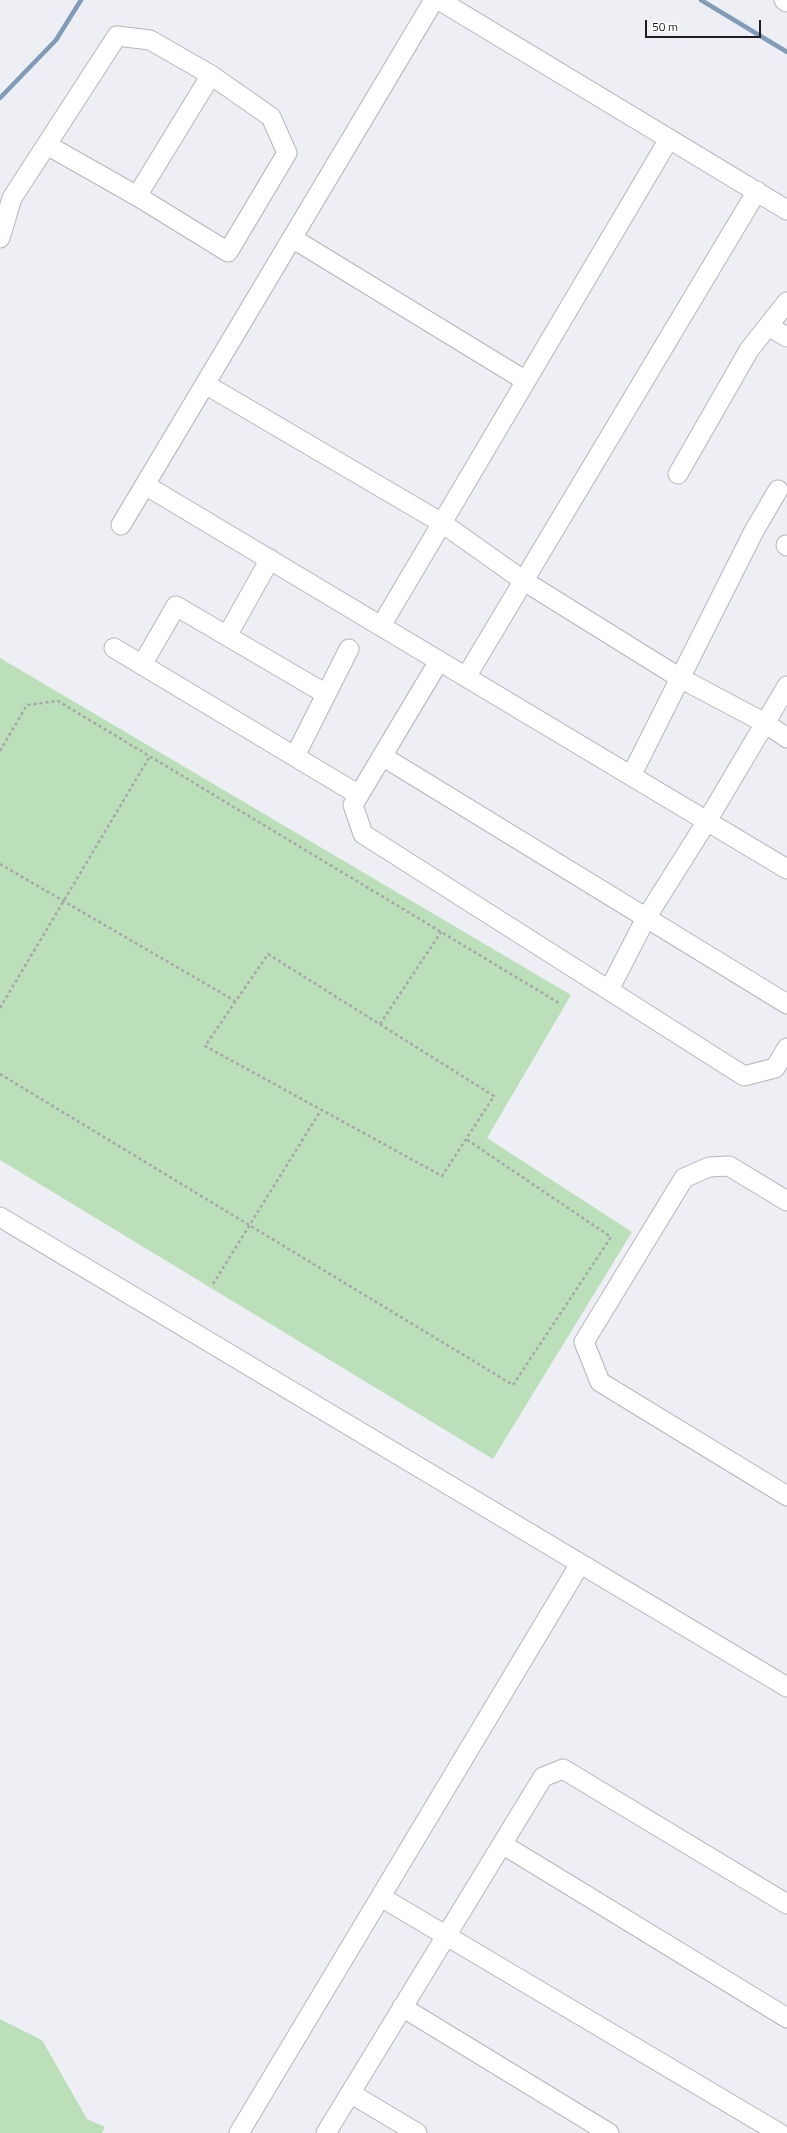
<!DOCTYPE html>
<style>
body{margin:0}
#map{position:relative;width:787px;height:2133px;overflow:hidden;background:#eeeef5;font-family:"Titillium Web",sans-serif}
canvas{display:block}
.scale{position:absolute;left:645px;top:20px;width:116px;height:18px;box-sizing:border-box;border:2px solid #1d1d1f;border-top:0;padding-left:5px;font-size:12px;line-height:14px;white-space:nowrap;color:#1d1d1f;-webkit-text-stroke:3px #fff;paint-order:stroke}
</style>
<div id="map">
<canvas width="787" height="2133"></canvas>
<div class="scale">50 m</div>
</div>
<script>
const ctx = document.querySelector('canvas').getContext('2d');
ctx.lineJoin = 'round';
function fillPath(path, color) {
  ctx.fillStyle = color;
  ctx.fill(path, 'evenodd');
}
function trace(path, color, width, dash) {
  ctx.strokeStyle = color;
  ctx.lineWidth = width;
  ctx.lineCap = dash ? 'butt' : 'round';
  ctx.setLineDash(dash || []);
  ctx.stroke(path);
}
fillPath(new Path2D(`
 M0,658L571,995L487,1138L632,1232L493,1459L0,1160Z
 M0,2019L42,2040L87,2119L105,2127L102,2133H0Z`), '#bbdfb9');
trace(new Path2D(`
 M701,0L787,52
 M0,98L56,40L81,0`), '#829cb7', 4.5);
const minor = new Path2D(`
 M439,0L787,210
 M784,0L787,2
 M47,145L137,196L228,252L287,153L271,117L211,75
 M0,238L12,198L117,36L150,40L211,75L137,196
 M292,238L526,381
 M768,326L787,337
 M205,384L442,523L524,581L680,678L765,723L787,738
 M678,474L749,350L787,302
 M145,485L787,869
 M121,525L434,0
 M786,545L787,546
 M381,626L669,139
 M227,636L270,559
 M114,648L359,795
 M439,661L353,805L363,834L744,1076L775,1068L787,1048
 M142,665L176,606L326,694
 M466,677L757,191
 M295,756L349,649
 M382,756L787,1004
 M631,776L754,531L778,490
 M609,990L646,918L707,821L787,686
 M787,1201L729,1166L709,1167L684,1178L584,1342L600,1382L787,1496
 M0,1217L787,1687
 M502,1844L787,2018
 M381,1897L779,2133
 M402,2007L609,2133
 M350,2093L417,2133
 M239,2133L580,1564
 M326,2133L543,1777L563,1769L787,1904`);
trace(minor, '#b5b5bc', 21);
trace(new Path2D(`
 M0,751L27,705L58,701L559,1003
 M0,864L235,1001
 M268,954L494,1096L442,1176L205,1046Z
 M0,1008L150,756
 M380,1024L441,932
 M0,1074L513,1385L611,1237L466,1139
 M213,1284L321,1110`), '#a5a5aa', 2.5, [3, 3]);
trace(minor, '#fff', 19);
</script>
